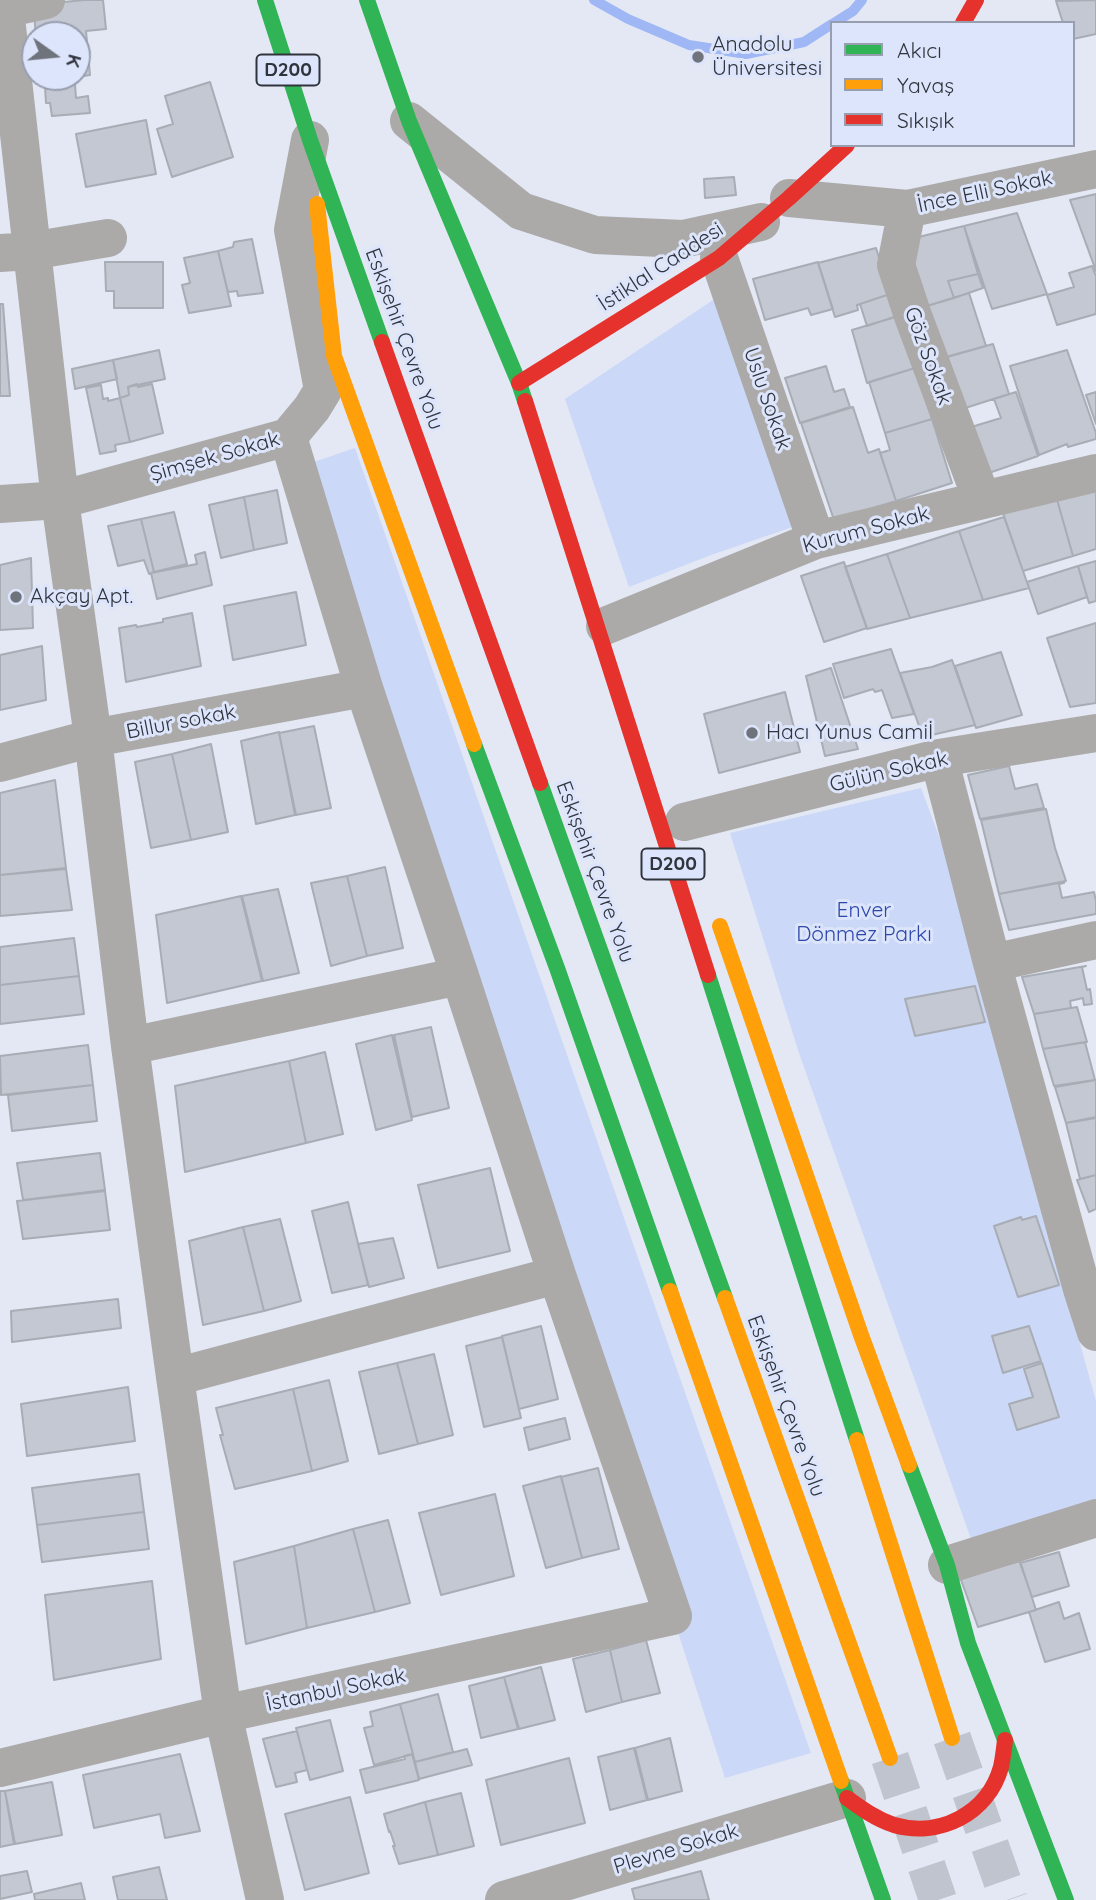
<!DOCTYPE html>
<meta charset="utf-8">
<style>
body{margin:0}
#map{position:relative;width:1096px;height:1900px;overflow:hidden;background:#e3e8f4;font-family:Quicksand,sans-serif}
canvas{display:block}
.legend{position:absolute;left:830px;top:21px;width:245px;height:126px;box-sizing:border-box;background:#dce5fb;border:2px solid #979eaf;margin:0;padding:9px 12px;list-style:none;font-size:21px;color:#30343c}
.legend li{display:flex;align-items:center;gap:14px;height:35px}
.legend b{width:35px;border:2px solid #979eaf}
.north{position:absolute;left:21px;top:21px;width:70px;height:70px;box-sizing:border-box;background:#dce5fb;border:2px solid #979eaf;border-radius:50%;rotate:105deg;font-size:19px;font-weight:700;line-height:28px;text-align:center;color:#30343c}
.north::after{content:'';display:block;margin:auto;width:24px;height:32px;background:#6f737c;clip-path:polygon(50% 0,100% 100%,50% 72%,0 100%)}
</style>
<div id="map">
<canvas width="1096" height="1900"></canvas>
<ul class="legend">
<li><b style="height:9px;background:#30b455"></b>Akıcı</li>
<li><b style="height:9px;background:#ff9f0a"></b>Yavaş</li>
<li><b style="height:9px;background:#e5322d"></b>Sıkışık</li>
</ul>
<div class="north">K</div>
</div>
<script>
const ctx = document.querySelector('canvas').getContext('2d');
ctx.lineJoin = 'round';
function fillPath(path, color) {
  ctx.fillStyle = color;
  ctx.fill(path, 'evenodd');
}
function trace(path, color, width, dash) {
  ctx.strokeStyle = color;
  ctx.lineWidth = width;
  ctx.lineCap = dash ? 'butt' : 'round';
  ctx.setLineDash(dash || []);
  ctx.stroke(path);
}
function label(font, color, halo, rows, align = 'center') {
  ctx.font = font + ' Quicksand,sans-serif';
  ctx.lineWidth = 6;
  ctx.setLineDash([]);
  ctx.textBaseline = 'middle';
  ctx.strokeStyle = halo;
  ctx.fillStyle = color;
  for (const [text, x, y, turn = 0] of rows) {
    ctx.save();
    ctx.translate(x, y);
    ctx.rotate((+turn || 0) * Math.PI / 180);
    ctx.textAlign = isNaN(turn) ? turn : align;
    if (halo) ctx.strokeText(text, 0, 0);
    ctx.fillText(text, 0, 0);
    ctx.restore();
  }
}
fillPath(new Path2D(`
 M719,296L810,521L711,555L629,587L565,399Z
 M355,448L811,1753L725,1778L302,466Z
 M921,788L959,890L1021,1132L1096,1401V1499L971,1539L799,1053L730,833Z`), '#cbd8f7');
trace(new Path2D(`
 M594,0L628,19L689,45L746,54L804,42L832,24
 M834,23L853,11L862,0`), '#9fb7f5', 10);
const building = new Path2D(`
 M84,0H103L106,29L86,31L90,75L77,77V35H36L33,5Z
 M1096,0V34L1073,39V23H1063L1056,1Z
 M210,82L233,157L172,177L157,129L173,124L165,96Z
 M75,84L76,98L88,96L90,113L52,116L50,103H46L45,87Z
 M146,120L156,174L86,187L76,134Z
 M734,177L736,195L705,198L704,179Z
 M1096,194V271L1070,200Z
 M1017,213L1047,294L992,309L964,226Z
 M964,226L978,274L948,281L954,298L927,306L906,240Z
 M252,239L263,293L238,296L237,291L228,292L218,251L233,247L234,242Z
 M876,248L890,294L857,305L858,310L835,317L818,263Z
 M218,251L231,306L189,313L182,285L190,283L184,258Z
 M105,262H163V308H114V291H106Z
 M818,262L833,309L811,315L808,308L765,320L753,279Z
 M1092,266L1096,276V314L1057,325L1047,295L1074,287L1069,273Z
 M978,274L983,288L954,298L948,281Z
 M969,293L986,346L944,358L927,306Z
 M890,294L897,316L867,326L860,304Z
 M0,304H3L10,396H0Z
 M899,316L915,368L867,383L852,330Z
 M993,344L1009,394L959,410L942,358Z
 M159,350L165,379L128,387L129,395L120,398L113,360Z
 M1067,350L1096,433V439L1068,447L1067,444L1039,455L1010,366Z
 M113,360L117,379L75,389L72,369Z
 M826,366L834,392L844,389L850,407L800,423L785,378Z
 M915,368L932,419L885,433L869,382Z
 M137,384L138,387L152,384L163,433L130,442L120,398L129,395L128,387Z
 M101,385L103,399L108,398V401L120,398L130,442L115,445L116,451L100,454L86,388Z
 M1016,392L1038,456L983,475L968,428L1001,418L994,399Z
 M1096,392V424L1086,395Z
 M853,407L868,453L879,449L896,501L834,520L801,423Z
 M932,419L952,483L896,501L880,453L890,450L885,433Z
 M1096,486V549L1073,556L1056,496Z
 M277,490L287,543L254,550L244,497Z
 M1056,496L1073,556L1023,571L1003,513Z
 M244,497L254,550L221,558L209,505Z
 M174,512L187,564L154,572L141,519Z
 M1004,517L1029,588L983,600L959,531Z
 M141,519L154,572L149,574L144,560L118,566L108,526Z
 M959,531L983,600L910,618L887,554Z
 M205,552L212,585L157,599L151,573L197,564L195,555Z
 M887,554L910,618L867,629L845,567Z
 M31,558L33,628L0,630V565Z
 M1096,561V601L1089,603L1078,566Z
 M844,562L867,628L824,642L801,576Z
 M1078,566L1087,597L1038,614L1027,582Z
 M296,592L306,645L233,660L224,606Z
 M192,613L201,666L126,682L119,628L136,625L137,627L163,622V619Z
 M1096,623V703L1070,707L1047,638Z
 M42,646L46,700L0,710V655Z
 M891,649L914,714L892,718L882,690L875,692L873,689L844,698L833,664Z
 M1001,652L1022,715L976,728L955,666Z
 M952,660L975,725L923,737L900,673L932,667Z
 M831,668L858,749L825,756L806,676Z
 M785,692L800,752L719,773L704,714Z
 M314,726L331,808L296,815L279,733Z
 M279,732L295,815L256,824L241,741Z
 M211,744L228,832L191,840L172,754Z
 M172,754L191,840L151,848L135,762Z
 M1009,766L1015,789L1037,784L1044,808L980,819L968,775Z
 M55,780L66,868L0,875V793Z
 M1046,809L1055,848L1066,881L999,894L981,820Z
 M385,867L403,948L367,956L347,876Z
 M66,869L72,910L0,916V875Z
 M347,876L367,956L331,966L311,883Z
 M1064,882V883L1059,884L1062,898L1094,892L1096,901V914L1009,930L999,894Z
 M278,889L299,973L263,981L242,896Z
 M241,896L262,981L167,1003L156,915Z
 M74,938L79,976L0,985V947Z
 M1086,966L1082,967L1087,990L1090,989L1092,1004L1084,1005L1083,998L1070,1001L1071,1008L1034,1014L1022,977Z
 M79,976L84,1014L0,1024V985Z
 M975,986L985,1022L915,1036L905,999Z
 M1077,1007L1087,1042L1043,1049L1034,1014Z
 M431,1027L449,1108L412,1117L394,1035Z
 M392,1035L412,1120L376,1130L356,1044Z
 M1085,1042L1095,1080L1054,1086L1043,1049Z
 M88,1045L93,1085L1,1095L0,1056Z
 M325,1052L343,1134L306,1143L289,1061Z
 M289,1061L306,1143L185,1172L175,1086Z
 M1096,1080V1117L1066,1123L1055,1087Z
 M93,1085L97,1121L12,1131L8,1095Z
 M1096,1118V1175L1080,1179L1066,1123Z
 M100,1153L105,1190L23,1200L17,1163Z
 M490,1168L510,1251L438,1268L418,1185Z
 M1096,1175V1209L1089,1212L1077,1180Z
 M105,1191L110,1230L23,1239L17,1201Z
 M348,1202L368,1285L332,1293L312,1211Z
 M1036,1216L1059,1285L1018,1297L994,1226L1021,1217L1022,1220Z
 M280,1219L301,1301L264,1311L243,1227Z
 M243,1227L264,1311L203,1325L189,1241Z
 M393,1238L404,1278L369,1287L358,1244Z
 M118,1299L121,1328L12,1342L11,1311Z
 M541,1326L558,1399L519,1409L502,1336Z
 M1029,1326L1041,1361L1003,1373L992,1336Z
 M502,1337L521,1418L484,1427L466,1346Z
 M434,1354L453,1435L418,1444L397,1363Z
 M397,1363L418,1444L379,1454L359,1372Z
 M1042,1363L1059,1417L1017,1430L1009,1404L1033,1397L1024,1369Z
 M329,1380L348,1461L312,1471L293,1389Z
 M128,1387L135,1441L27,1456L21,1404Z
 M293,1389L312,1471L235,1489L220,1435H223L216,1408Z
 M565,1418L570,1439L529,1450L524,1428Z
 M598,1468L619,1549L582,1558L561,1477Z
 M139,1474L144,1512L37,1525L32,1488Z
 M561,1476L582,1558L546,1568L523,1486Z
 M495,1494L514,1576L441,1595L419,1513Z
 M144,1512L149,1549L42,1562L37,1525Z
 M388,1520L410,1603L375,1612L353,1529Z
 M353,1529L375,1612L307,1628L294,1546Z
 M294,1546L307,1628L246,1644L234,1562Z
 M1059,1552L1069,1586L1032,1597L1020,1563Z
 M1020,1561L1036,1610L978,1627L960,1577Z
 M152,1581L161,1659L54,1680L45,1595Z
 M1059,1602L1064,1619L1079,1613L1090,1649L1045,1662L1029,1612Z
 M646,1640L660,1693L622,1702L610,1650Z
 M610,1650L622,1702L586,1712L573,1659Z
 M541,1667L555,1720L519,1729L504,1677Z
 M504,1677L518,1729L481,1738L469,1686Z
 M438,1694L453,1752L415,1762L400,1704Z
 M400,1704L413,1754L374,1765L364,1728L373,1726L370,1712Z
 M330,1720L343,1771L310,1780L296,1728Z
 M297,1731L307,1770L295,1773L297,1782L276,1787L263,1739Z
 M670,1738L682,1791L648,1800L635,1748Z
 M634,1748L647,1800L610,1810L598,1757Z
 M467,1749L472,1765L419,1779L415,1762Z
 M180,1754L200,1831L165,1838L160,1814L94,1828L83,1775Z
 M412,1754L419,1780L366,1793L360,1770L405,1759L404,1756Z
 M569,1758L585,1823L501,1845L486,1780Z
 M52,1782L62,1835L15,1844L5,1791Z
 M0,1791H5L14,1844L0,1847Z
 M461,1793L474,1846L438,1855L425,1802Z
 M350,1797L369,1873L305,1890L285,1814Z
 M425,1802L438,1855L399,1864L393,1846H395L390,1831L389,1832L384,1814Z
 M159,1867L167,1900H118L113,1877Z
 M27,1871L32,1892L0,1899V1876Z
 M701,1871L709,1900H635L632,1889Z
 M81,1883L85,1900H35L34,1894Z`);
fillPath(building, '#c4c8d2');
trace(building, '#a8acb4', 2);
trace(new Path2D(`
 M952,1738L1009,1900
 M890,1758L938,1900`), '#bfc4cf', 38, [38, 19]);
trace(new Path2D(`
 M4,0L60,500L93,738L130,1046L175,1377L223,1714L265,1900
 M0,10L46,0
 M409,121L521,211L595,235L683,239L761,222
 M789,198L907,209L1096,169
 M907,209L896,265L913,316L982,500
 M0,253L31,251L108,238
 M719,258L816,540
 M0,504L60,500L288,437L312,408L323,390L293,230L310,140
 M605,626L816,540L1096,473
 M939,758L992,963L1082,1289L1096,1332
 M0,763L93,738L364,688
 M684,822L939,758L1096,733
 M992,963L1096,940
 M130,1046L460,976
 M175,1377L557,1275
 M947,1565L1096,1518
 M0,1768L223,1714L673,1616L557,1275L460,976L364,688L288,437
 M504,1900L847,1798`), '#abaaa9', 38);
trace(new Path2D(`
 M265,0L310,140L382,342
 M367,0L409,121L519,383L525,401
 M474,744L557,968L670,1291
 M540,783L725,1298
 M708,975L857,1440
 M909,1465L947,1565L968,1643L1066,1900
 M841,1781L883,1900`), '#30b455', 16);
trace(new Path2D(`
 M317,204L334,356L474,744
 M720,926L861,1335L909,1465
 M670,1291L841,1781
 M725,1298L890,1758
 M857,1440L952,1738`), '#ff9f0a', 16);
trace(new Path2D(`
 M963,23L976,0
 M382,342L540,783
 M519,383L719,258L789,198L847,145
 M525,401L708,975
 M847,1798C862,1809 876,1819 894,1825C939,1838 988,1814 1001,1767C1003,1758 1004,1749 1005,1740`), '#e5322d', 16);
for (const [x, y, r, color] of [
 [698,57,7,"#6f737c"],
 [16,597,7,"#6f737c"],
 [752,733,7,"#6f737c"]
]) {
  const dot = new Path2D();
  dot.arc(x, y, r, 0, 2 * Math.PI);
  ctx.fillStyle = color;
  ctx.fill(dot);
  trace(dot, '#dce5fb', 2.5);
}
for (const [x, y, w] of [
 [288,70,63],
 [673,864,63]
]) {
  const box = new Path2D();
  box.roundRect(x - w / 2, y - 15.5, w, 31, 5);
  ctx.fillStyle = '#dce5fb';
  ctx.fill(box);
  trace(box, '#30343c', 2);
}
label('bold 19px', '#30343c', null, [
 ["D200",288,70],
 ["D200",673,864]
]);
label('21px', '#30343c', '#dce5fb', [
 ["Anadolu",712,45],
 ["Üniversitesi",712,69],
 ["Akçay Apt.",30,597],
 ["Hacı Yunus Camiİ",766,733]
], 'left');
label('21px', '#30343c', '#dce5fb', [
 ["İnce Elli Sokak",985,192,-12],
 ["İstiklal Caddesi",661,267,-33],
 ["Eskişehir Çevre Yolu",404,339,70],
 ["Göz Sokak",928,356,70],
 ["Uslu Sokak",767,399,71],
 ["Şimşek Sokak",215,457,-16],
 ["Kurum Sokak",866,530,-15],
 ["Billur sokak",181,722,-11],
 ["Gülün Sokak",889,772,-13],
 ["Eskişehir Çevre Yolu",595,872,70],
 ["Eskişehir Çevre Yolu",786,1406,70],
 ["İstanbul Sokak",336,1690,-12],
 ["Plevne Sokak",676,1849,-17]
]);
label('21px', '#2d48a9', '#dce5fb', [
 ["Enver",864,911],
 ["Dönmez Parkı",864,935]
]);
</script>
